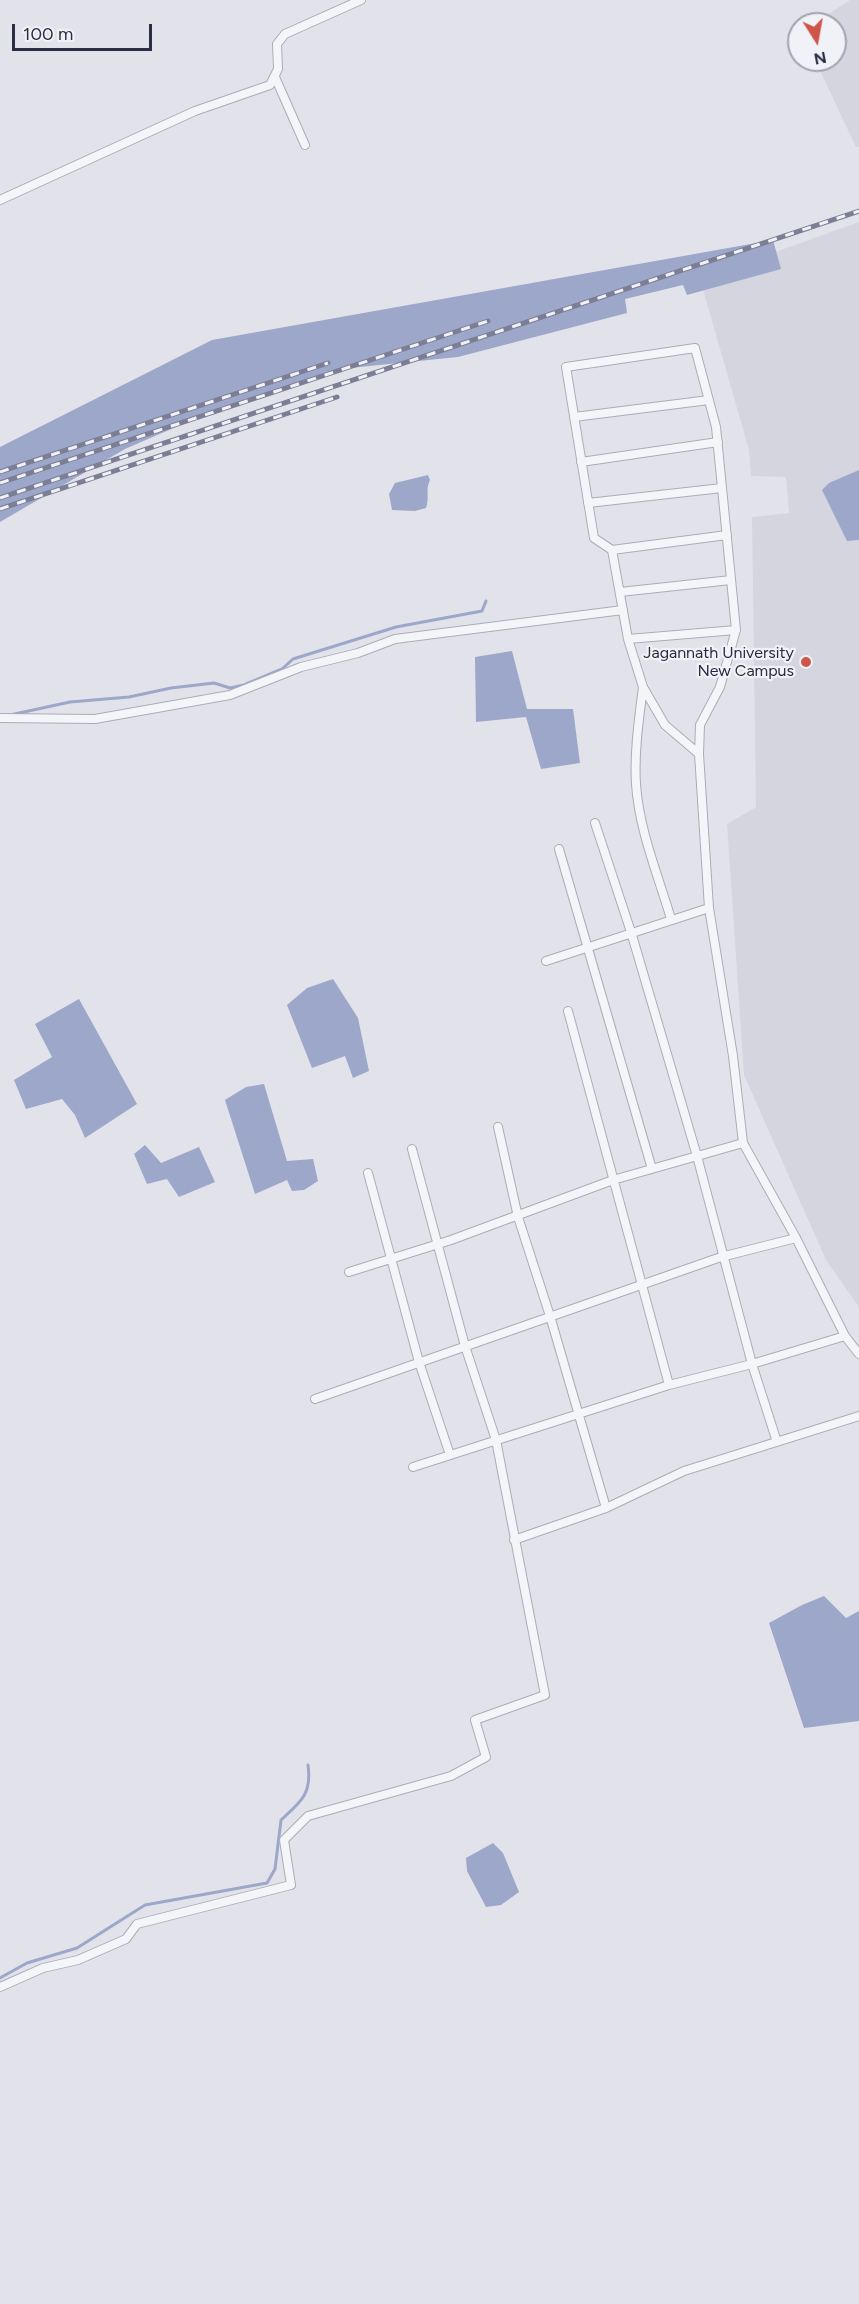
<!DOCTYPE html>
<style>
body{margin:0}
#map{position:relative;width:859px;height:2304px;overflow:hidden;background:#e2e3ea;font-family:Figtree,sans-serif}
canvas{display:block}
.north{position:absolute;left:787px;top:12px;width:60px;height:60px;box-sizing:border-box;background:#f1f2f7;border:2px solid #a1a3af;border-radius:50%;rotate:169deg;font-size:16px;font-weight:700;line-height:24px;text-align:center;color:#2a2c42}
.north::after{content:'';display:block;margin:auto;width:21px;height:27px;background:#ce5548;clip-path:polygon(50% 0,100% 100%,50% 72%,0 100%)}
.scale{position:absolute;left:12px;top:24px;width:140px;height:27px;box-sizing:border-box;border:3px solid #2a2c42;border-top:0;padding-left:8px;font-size:18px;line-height:21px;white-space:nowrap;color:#2a2c42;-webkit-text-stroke:4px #f1f2f7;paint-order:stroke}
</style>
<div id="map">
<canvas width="859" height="2304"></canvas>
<div class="north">N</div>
<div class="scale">100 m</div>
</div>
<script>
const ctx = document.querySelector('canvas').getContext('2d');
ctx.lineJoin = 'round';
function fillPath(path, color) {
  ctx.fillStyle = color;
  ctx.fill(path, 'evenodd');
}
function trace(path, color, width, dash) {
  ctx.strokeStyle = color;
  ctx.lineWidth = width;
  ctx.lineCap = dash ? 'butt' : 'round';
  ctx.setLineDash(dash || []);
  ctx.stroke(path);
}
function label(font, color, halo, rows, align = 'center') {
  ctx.font = font + ' Figtree,sans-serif';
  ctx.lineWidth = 4.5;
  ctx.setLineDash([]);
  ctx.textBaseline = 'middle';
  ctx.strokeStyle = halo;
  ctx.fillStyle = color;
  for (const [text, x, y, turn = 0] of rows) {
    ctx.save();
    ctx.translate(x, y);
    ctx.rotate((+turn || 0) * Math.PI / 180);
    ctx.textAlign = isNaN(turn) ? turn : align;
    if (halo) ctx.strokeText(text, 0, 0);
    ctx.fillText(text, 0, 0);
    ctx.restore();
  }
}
fillPath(new Path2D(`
 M850,0H859V147H856L815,60H835V24H822L830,13Z
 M859,222V1307L826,1260L744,1075L727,824L756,807L752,517L789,513L786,477L751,476L749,450L700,279Z`), '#d4d5df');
fillPath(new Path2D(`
 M773,240L781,269L687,295L683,285L625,299L627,313L458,357L340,369L222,407L125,449L0,522V447L212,340Z
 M859,470V540L847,541L822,490L829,483Z
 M428,475L430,480C425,489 430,498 426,508L415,511L392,510L389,494L395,483Z
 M512,651L527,709H573L580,763L541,769L526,717L476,722L475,657Z
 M333,979L358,1018L369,1071L353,1078L345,1056L312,1068L287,1005L307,988Z
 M79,999L137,1104L85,1138L75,1115L62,1099L26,1109L14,1080L52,1057L35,1024Z
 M264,1084L287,1161L313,1159L318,1181L304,1190L292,1191L287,1180L255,1194L225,1100L246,1087Z
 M145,1145L161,1163L199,1147L215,1182L179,1197L167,1179L147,1184L134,1154Z
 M824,1596L846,1618L859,1611V1721L804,1728L769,1623L802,1605Z
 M493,1843L503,1853L519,1892L501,1905L486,1907L467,1871L466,1858Z`), '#9da7ca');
trace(new Path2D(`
 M10,715L70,702L129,697L171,688L214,683L230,688L244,685L282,669L293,659L396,627L482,611L486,601
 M0,1978L27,1963L77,1948L145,1905L267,1883L275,1869L281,1820C301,1802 312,1794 308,1765`), '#9da7ca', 3);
const minor = new Path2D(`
 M275,77L305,145
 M0,200L195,111L270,85L278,69L277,44L285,34L361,0
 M574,417L709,400
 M581,462L718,442
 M588,503L722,488
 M612,550L727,535
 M620,592L731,580
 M628,639L643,687L665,725L699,754L709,908L733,1056L743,1143L796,1238L845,1336L859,1354
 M643,687C639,719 634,752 636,784C639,830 658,875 671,919
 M0,718L95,719L230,695L301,667L358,653L395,639L623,610
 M699,754L700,725L720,687L736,630L716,427L695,348L566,367L594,538L612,550L628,639L736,630
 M595,823L631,932L697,1156L752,1364L777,1442
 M559,849L652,1169
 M546,961L709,908
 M568,1011L669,1385
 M498,1127L518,1217L550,1316L606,1508L514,1540
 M368,1173L419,1362L450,1455
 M349,1272L451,1240L613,1180L743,1143
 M315,1399L721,1257L796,1238
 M413,1467L669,1385L752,1364L845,1336
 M606,1508L684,1471L859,1416
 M0,1987L43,1968L78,1960L126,1939L137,1924L291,1885L284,1840L308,1816L451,1776L486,1757L475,1720L545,1695L496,1440L465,1346L412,1149`);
trace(minor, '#abacb8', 10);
trace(minor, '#f4f5f8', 8);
const rail = new Path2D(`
 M0,472L328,363
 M0,483L488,321
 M0,498L859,211
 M0,509L337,397`);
trace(rail, '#7b7e94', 5);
trace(rail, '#f1f2f7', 3, [9]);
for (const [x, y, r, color] of [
 [806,662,6,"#ce5548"]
]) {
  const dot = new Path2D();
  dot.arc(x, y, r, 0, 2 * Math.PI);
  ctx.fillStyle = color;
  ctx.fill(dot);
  trace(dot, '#f1f2f7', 2);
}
label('16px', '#2a2c42', '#f1f2f7', [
 ["Jagannath University",794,653],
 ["New Campus",794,671]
], 'right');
</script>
